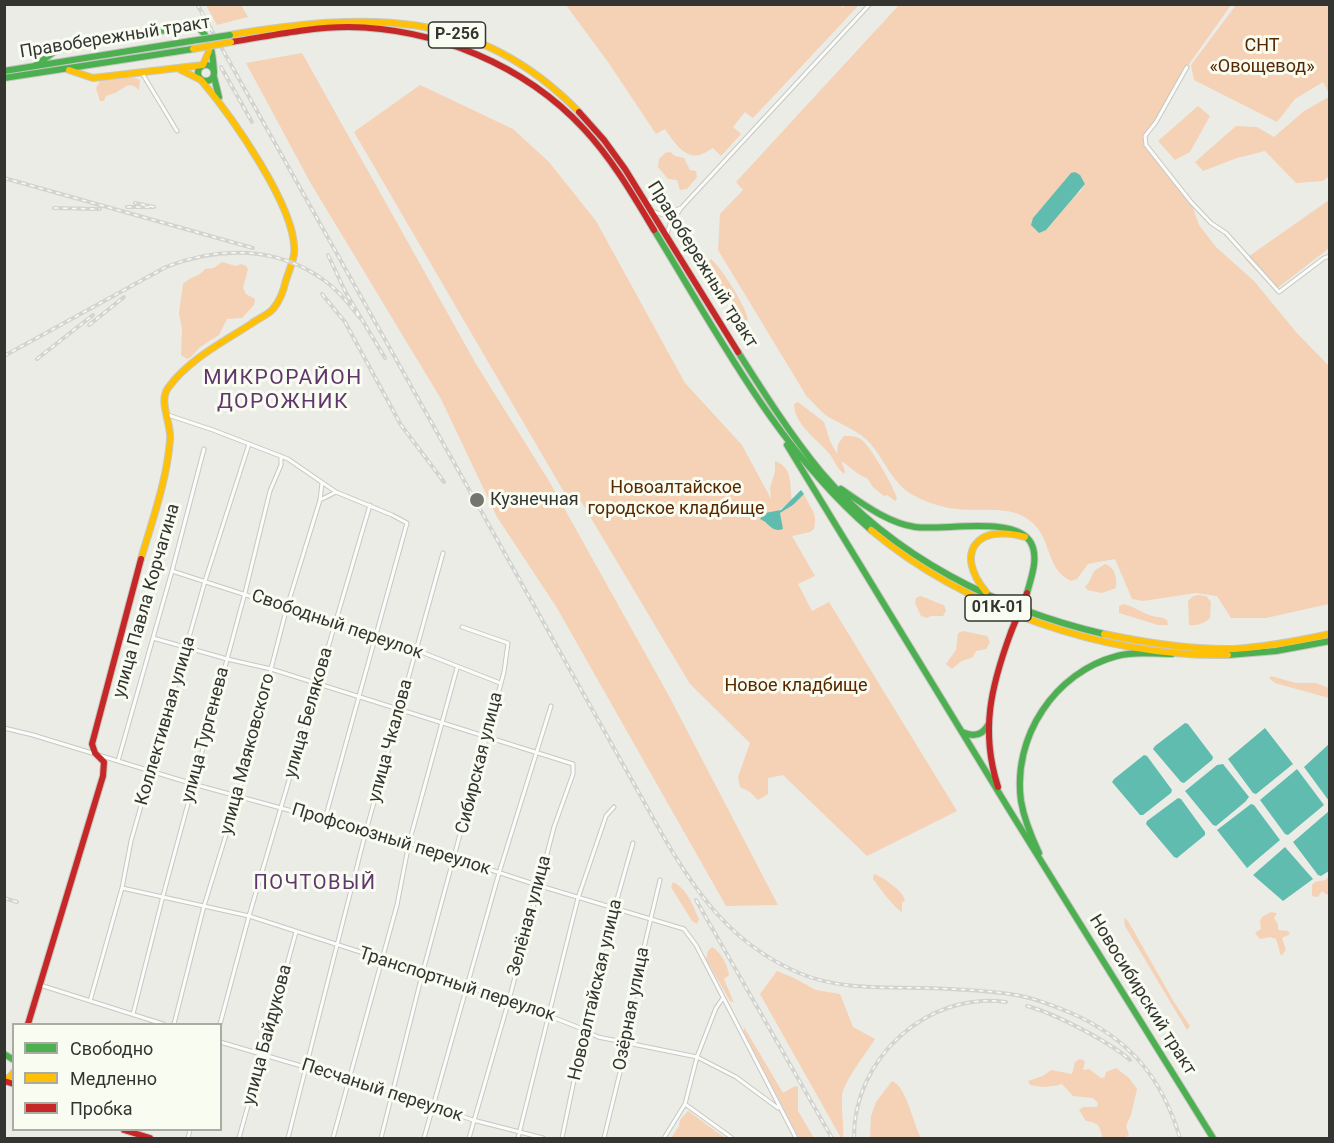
<!DOCTYPE html>
<meta charset="utf-8">
<style>
body{margin:0}
#map{position:relative;width:1334px;height:1143px;overflow:hidden;background:#ebece6;font-family:Roboto,sans-serif}
canvas{display:block}
.frame{position:absolute;inset:0;border:6px solid #343531;pointer-events:none}
.legend{position:absolute;left:12px;top:1023px;width:210px;height:108px;box-sizing:border-box;background:#f9fcf1;border:2px solid #aaaca4;margin:0;padding:8px 10px;list-style:none;font-size:18px;color:#343531}
.legend li{display:flex;align-items:center;gap:12px;height:30px}
.legend b{width:30px;border:2px solid #aaaca4}
</style>
<div id="map">
<canvas width="1334" height="1143"></canvas>
<div class="frame"></div>
<ul class="legend">
<li><b style="height:8px;background:#4caf50"></b>Свободно</li>
<li><b style="height:8px;background:#ffc107"></b>Медленно</li>
<li><b style="height:8px;background:#c62828"></b>Пробка</li>
</ul>
</div>
<script>
const ctx = document.querySelector('canvas').getContext('2d');
ctx.lineJoin = 'round';
function fillPath(path, color) {
  ctx.fillStyle = color;
  ctx.fill(path, 'evenodd');
}
function trace(path, color, width, dash) {
  ctx.strokeStyle = color;
  ctx.lineWidth = width;
  ctx.lineCap = dash ? 'butt' : 'round';
  ctx.setLineDash(dash || []);
  ctx.stroke(path);
}
function label(font, color, halo, rows, align = 'center') {
  ctx.font = font + ' Roboto,sans-serif';
  ctx.lineWidth = 6;
  ctx.setLineDash([]);
  ctx.textBaseline = 'middle';
  ctx.strokeStyle = halo;
  ctx.fillStyle = color;
  for (const [text, x, y, turn = 0] of rows) {
    ctx.save();
    ctx.translate(x, y);
    ctx.rotate((+turn || 0) * Math.PI / 180);
    ctx.textAlign = isNaN(turn) ? turn : align;
    if (halo) ctx.strokeText(text, 0, 0);
    ctx.fillText(text, 0, 0);
    ctx.restore();
  }
}
fillPath(new Path2D(`
 M206,5H241L248,17L217,25Z
 M841,5L842,8L845,5H859L753,118L745,112L733,127L741,134L721,156L713,148C709,150 704,154 699,155C684,159 672,139 665,129L656,134L608,62L566,5Z
 M899,5H1231L1187,67L1170,99L1145,136L1146,145L1191,202L1199,225L1216,247L1254,281L1296,332L1329,366V604L1266,618H1231L1217,596L1196,593L1143,601L1132,599L1115,559L1088,564L1077,579L1071,581C1044,568 1053,537 1029,520C1009,505 980,512 957,509C944,508 925,502 913,495C891,483 884,457 867,440C855,429 840,424 827,416C820,411 814,403 807,397L718,250L720,214L743,190L736,182ZM1075,172L1085,184L1080,192L1033,218L1071,174Z
 M1236,5H1329V93L1323,82L1295,99L1277,122L1194,80L1191,65Z
 M302,53L476,364L549,481L669,696L778,905L726,906L557,608L497,517L441,399L310,182L246,63Z
 M133,77L140,80L139,90L134,86L128,85L115,93L106,96L104,101H100L96,88L100,81Z
 M420,85L513,129L549,162L596,221L685,383L742,445L771,499L770,488L775,472V461C794,468 789,485 792,500L778,511L780,513L793,505L804,494C810,509 818,511 814,529L810,532L792,536L815,576L798,584L812,611L829,602L957,811L867,856L783,775L768,778V794L758,800L750,792L740,787L738,777L750,743L690,684L582,503L568,499L354,132Z
 M1329,97V176L1323,181L1296,183L1265,151L1237,158L1203,171L1195,162L1236,126L1257,127L1274,137L1304,111Z
 M1198,106L1210,116L1190,152L1175,160L1158,141Z
 M670,152L675,156L684,158L690,170L696,171L697,177L687,189L680,190L677,180L668,179L658,167L659,159L665,153Z
 M1329,200V248L1275,290L1245,259Z
 M711,259C721,267 748,309 748,321L742,319L730,297L720,285L708,263Z
 M222,262L236,266L241,264L246,266L248,269L243,288L246,294L255,299L254,305L242,318L227,319L219,335L200,347L191,357L187,359L181,355L182,329L179,313L183,284C190,276 200,277 205,269L214,268Z
 M798,402L824,422L830,441L837,454L838,444L844,436C852,436 857,436 863,441C871,448 896,490 897,499L895,501L887,495L884,496L873,487L867,478C858,476 851,467 841,461L845,471L844,474C836,468 834,458 827,451C815,438 794,423 794,404Z
 M1105,564C1115,567 1117,578 1116,588L1102,593L1087,590L1085,586L1088,584L1094,571Z
 M1199,595L1206,596L1211,602L1210,618C1205,623 1197,626 1189,625L1188,601L1193,596Z
 M920,596C929,598 935,603 944,605L946,611L943,616H931L927,618L921,616L915,603L916,598Z
 M1123,604C1134,606 1142,613 1152,616C1158,617 1162,617 1167,620L1168,625H1158L1119,613V606Z
 M963,631L987,636L990,642L986,649L976,651L973,657L960,662L952,669L946,664L956,650L958,633Z
 M1271,676L1296,683H1316L1329,688V698L1275,683L1269,678Z
 M874,874C883,877 903,891 905,900L902,903V912C896,910 878,886 873,879Z
 M1329,876V893L1327,895L1322,891L1318,897L1312,896V885L1315,882L1325,880Z
 M673,882C688,890 692,904 699,919L697,924L692,921L671,887Z
 M1271,912L1277,913L1274,918L1278,924V930L1288,931L1290,934L1282,938L1286,950L1281,956L1276,939L1270,937L1260,939L1255,933L1261,929L1260,921L1262,917Z
 M1124,918L1128,921L1174,1002L1190,1026L1187,1030L1125,926Z
 M712,947C721,952 728,966 729,975L724,979L734,1003L730,1001L706,959L708,951Z
 M777,971L794,978L816,990L840,994L853,1027L875,1039C867,1052 843,1082 842,1096C841,1110 844,1124 843,1138H841L760,994Z
 M744,1027L783,1093L795,1086L798,1087V1111L814,1138H799L744,1032Z
 M1080,1059L1085,1061L1083,1070L1089,1069L1101,1078L1105,1077L1106,1072L1116,1068L1129,1078L1137,1089L1131,1115L1126,1126L1129,1135L1125,1138H1101L1102,1136C1099,1124 1098,1123 1086,1121L1079,1110L1083,1107H1097L1098,1103L1093,1098L1073,1096L1062,1084C1052,1087 1041,1088 1030,1085L1028,1081L1043,1076L1051,1070L1072,1074L1075,1062Z
 M892,1081C907,1087 913,1124 921,1138H870L871,1116L876,1102Z
 M688,1111L725,1138H671L679,1126L680,1120Z`), '#f5d1b6');
fillPath(new Path2D(`
 M1075,172L1080,175L1085,184L1046,230L1039,233L1031,225L1033,218L1071,173Z
 M801,490L804,494L793,505L780,513L783,529C771,533 770,523 760,519L765,513L781,510Z
 M1185,723L1188,724L1213,757L1212,760L1184,783L1181,782L1153,749L1155,746Z
 M1265,728L1293,764L1256,794L1253,793L1228,759Z
 M1329,744V801L1304,767Z
 M1144,755L1147,756L1172,790L1171,793L1143,815H1140L1112,782L1114,779Z
 M1223,764L1249,797L1245,802L1216,826L1213,825L1185,791L1217,765Z
 M1297,769L1324,805L1288,835L1285,834L1260,800Z
 M1178,798L1181,799L1205,832V835L1177,858L1174,857L1146,824L1147,821Z
 M1251,804L1254,805L1280,840L1247,868L1217,830Z
 M1329,811V871L1321,876L1318,875L1293,842Z
 M1285,847L1313,879L1283,901L1253,875Z`), '#5fbcaf');
const street = new Path2D(`
 M1187,67L1156,122L1145,136L1146,145L1191,202L1211,223L1226,233L1279,292L1324,258L1330,256
 M142,73L177,131
 M654,212L664,215L681,208
 M667,234L670,224L682,207L870,4
 M168,415L213,430L288,459L336,492L392,515L407,523L325,819
 M320,500L336,492
 M172,571L416,650L500,683
 M153,638L227,659L271,669L573,764V774L554,827L509,1000L469,1138
 M4,728L33,735L193,784L409,843L537,885L684,929L696,945L796,1138
 M118,761L172,571L204,449
 M122,888L249,916L509,1000L580,1028L598,1037L697,1057L736,1077L778,1108
 M40,985L163,1024
 M90,1001L122,888L131,841L205,581L249,444
 M133,1014L163,896L245,593L270,491L281,465V456
 M174,1024L204,906L238,796L287,607L320,500L322,483
 M220,1024L249,916L370,505
 M220,1042L393,1093L473,1120L543,1138
 M685,1104L732,1138
 M188,1138L190,1130
 M239,1138L296,932
 M288,1138L366,831L443,553
 M333,1138L397,905L409,843L457,668
 M381,1138L423,971L504,672L508,643L462,627
 M424,1138L499,873L551,706
 M518,1138L578,898L606,816L614,807
 M562,1138L597,970L633,843
 M604,1138L622,1064L636,981L660,880
 M664,1138L685,1104L697,1057L716,1008L723,998`);
const fast = new Path2D(`
 M198 73a8 8 0 1 1 16 0a8 8 0 1 1-16 0Z
 M36,65L54,52L62,49L193,25C211,33 213,54 214,72
 M4,71L191,41
 M214,77L219,97
 M4,78L193,49
 M654,230C718,334 777,449 871,530
 M738,352C764,393 790,434 821,472C893,557 997,609 1104,634
 M787,445L1010,811
 M841,489C863,504 888,523 915,527C943,531 1016,515 1031,543C1039,558 1031,578 1027,593
 M1228,655L1276,651L1330,641
 M962,732C973,737 982,736 988,725
 M1010,811L1213,1138
 M1039,853C1031,836 1024,819 1021,801C1012,737 1055,672 1117,656C1134,651 1154,654 1172,654
 M4,1054L14,1060`);
const slow = new Path2D(`
 M230,35C365,13 475,6 579,112
 M69,70L93,78L203,65L209,51
 M181,70L201,80
 M871,530C965,609 1106,657 1228,655
 M141,559C152,521 167,480 170,440C172,424 158,402 168,388C188,360 223,342 251,324C257,319 268,315 273,309C280,301 284,289 286,280C289,271 293,262 294,254C299,210 229,113 201,80
 M986,592C953,552 978,523 1025,537
 M1104,634C1147,643 1190,650 1233,649C1266,647 1298,641 1330,634
 M4,1079L10,1077L14,1072`);
const jam = new Path2D(`
 M231,42C270,36 309,27 348,27C435,28 525,65 584,129C612,159 633,195 654,230
 M579,112L604,140L625,169L738,352
 M998,787C980,731 991,686 1011,632
 M28,1024L103,776L104,762L95,753L92,744L141,559
 M4,1081L14,1084
 M124,1130L150,1138`);
trace(street, '#c7c8c3', 5);
trace(fast, '#c7c8c3', 8);
trace(slow, '#c7c8c3', 8);
trace(jam, '#c7c8c3', 8);
trace(street, '#fcfcfb', 3);
trace(fast, '#4caf50', 6);
trace(slow, '#ffc107', 6);
trace(jam, '#c62828', 6);
const rail = new Path2D(`
 M197,4L662,834C697,895 732,944 799,973C839,990 883,987 925,988C955,989 986,990 1016,995C1035,998 1054,1006 1071,1013C1130,1039 1162,1078 1180,1138
 M221,67L252,122
 M4,178L253,248
 M127,207H154L135,203
 M54,208L100,209
 M328,255L346,293L385,358
 M322,294L345,322L401,425L444,482
 M89,325L124,297
 M4,356L166,267C219,246 278,246 325,281C339,291 350,305 360,318
 M37,359L93,315
 M4,898L17,902
 M696,900L832,1138
 M1027,1006C1054,1013 1110,1042 1130,1060
 M854,1138C853,1059 927,991 1006,1002`);
trace(rail, '#d3d3d2', 4);
trace(rail, '#f9fcf1', 1.5, [4.5]);
const fastBridge = new Path2D(`
 M191,41L230,35`);
const slowBridge = new Path2D(`
 M193,49L231,42`);
const jamBridge = new Path2D(`
 M1011,632L1027,593`);
trace(fastBridge, '#c7c8c3', 8, []);
trace(slowBridge, '#c7c8c3', 8, []);
trace(jamBridge, '#c7c8c3', 8, []);
trace(fastBridge, '#4caf50', 6);
trace(slowBridge, '#ffc107', 6);
trace(jamBridge, '#c62828', 6);
for (const [x, y, r, color] of [
 [477,500,8,"#747570"]
]) {
  const dot = new Path2D();
  dot.arc(x, y, r, 0, 2 * Math.PI);
  ctx.fillStyle = color;
  ctx.fill(dot);
  trace(dot, '#f9fcf1', 2);
}
for (const [x, y, w] of [
 [457,35,57],
 [998,608,66]
]) {
  const box = new Path2D();
  box.roundRect(x - w / 2, y - 13, w, 26, 4.5);
  ctx.fillStyle = '#f9fcf1';
  ctx.fill(box);
  trace(box, '#343531', 1.5);
}
label('bold 16px', '#343531', null, [
 ["Р-256",457,35],
 ["01К-01",998,608]
]);
label('18px', '#343531', '#f9fcf1', [
 ["Правобережный тракт",115,38,-9],
 ["Правобережный тракт",702,265,58],
 ["улица Павла Корчагина",147,601,-74],
 ["Свободный переулок",337,625,19],
 ["улица Белякова",309,713,-74],
 ["Коллективная улица",166,721,-74],
 ["улица Тургенева",206,735,-75],
 ["улица Чкалова",391,741,-75],
 ["улица Маяковского",248,754,-75],
 ["Сибирская улица",480,763,-76],
 ["Профсоюзный переулок",391,840,17],
 ["Зелёная улица",530,916,-75],
 ["Транспортный переулок",457,985,18],
 ["Новоалтайская улица",596,990,-77],
 ["Новосибирский тракт",1142,995,58],
 ["Озёрная улица",632,1009,-79],
 ["улица Байдукова",268,1035,-75],
 ["Песчаный переулок",382,1091,18]
]);
label('18px', '#572800', '#f9fcf1', [
 ["СНТ",1262,46],
 ["«Овощевод»",1262,67],
 ["Новоалтайское",676,488],
 ["городское кладбище",676,509],
 ["Новое кладбище",796,686]
]);
label('18px', '#343531', '#f9fcf1', [
 ["Кузнечная",490,500]
], 'left');
ctx.letterSpacing = '1.5px';
label('20px', '#60366c', '#f9fcf1', [
 ["ПОЧТОВЫЙ",315,884]
]);
ctx.letterSpacing = '0px';
ctx.letterSpacing = '1.5px';
label('21px', '#60366c', '#f9fcf1', [
 ["МИКРОРАЙОН",283,379],
 ["ДОРОЖНИК",283,403]
]);
ctx.letterSpacing = '0px';
</script>
